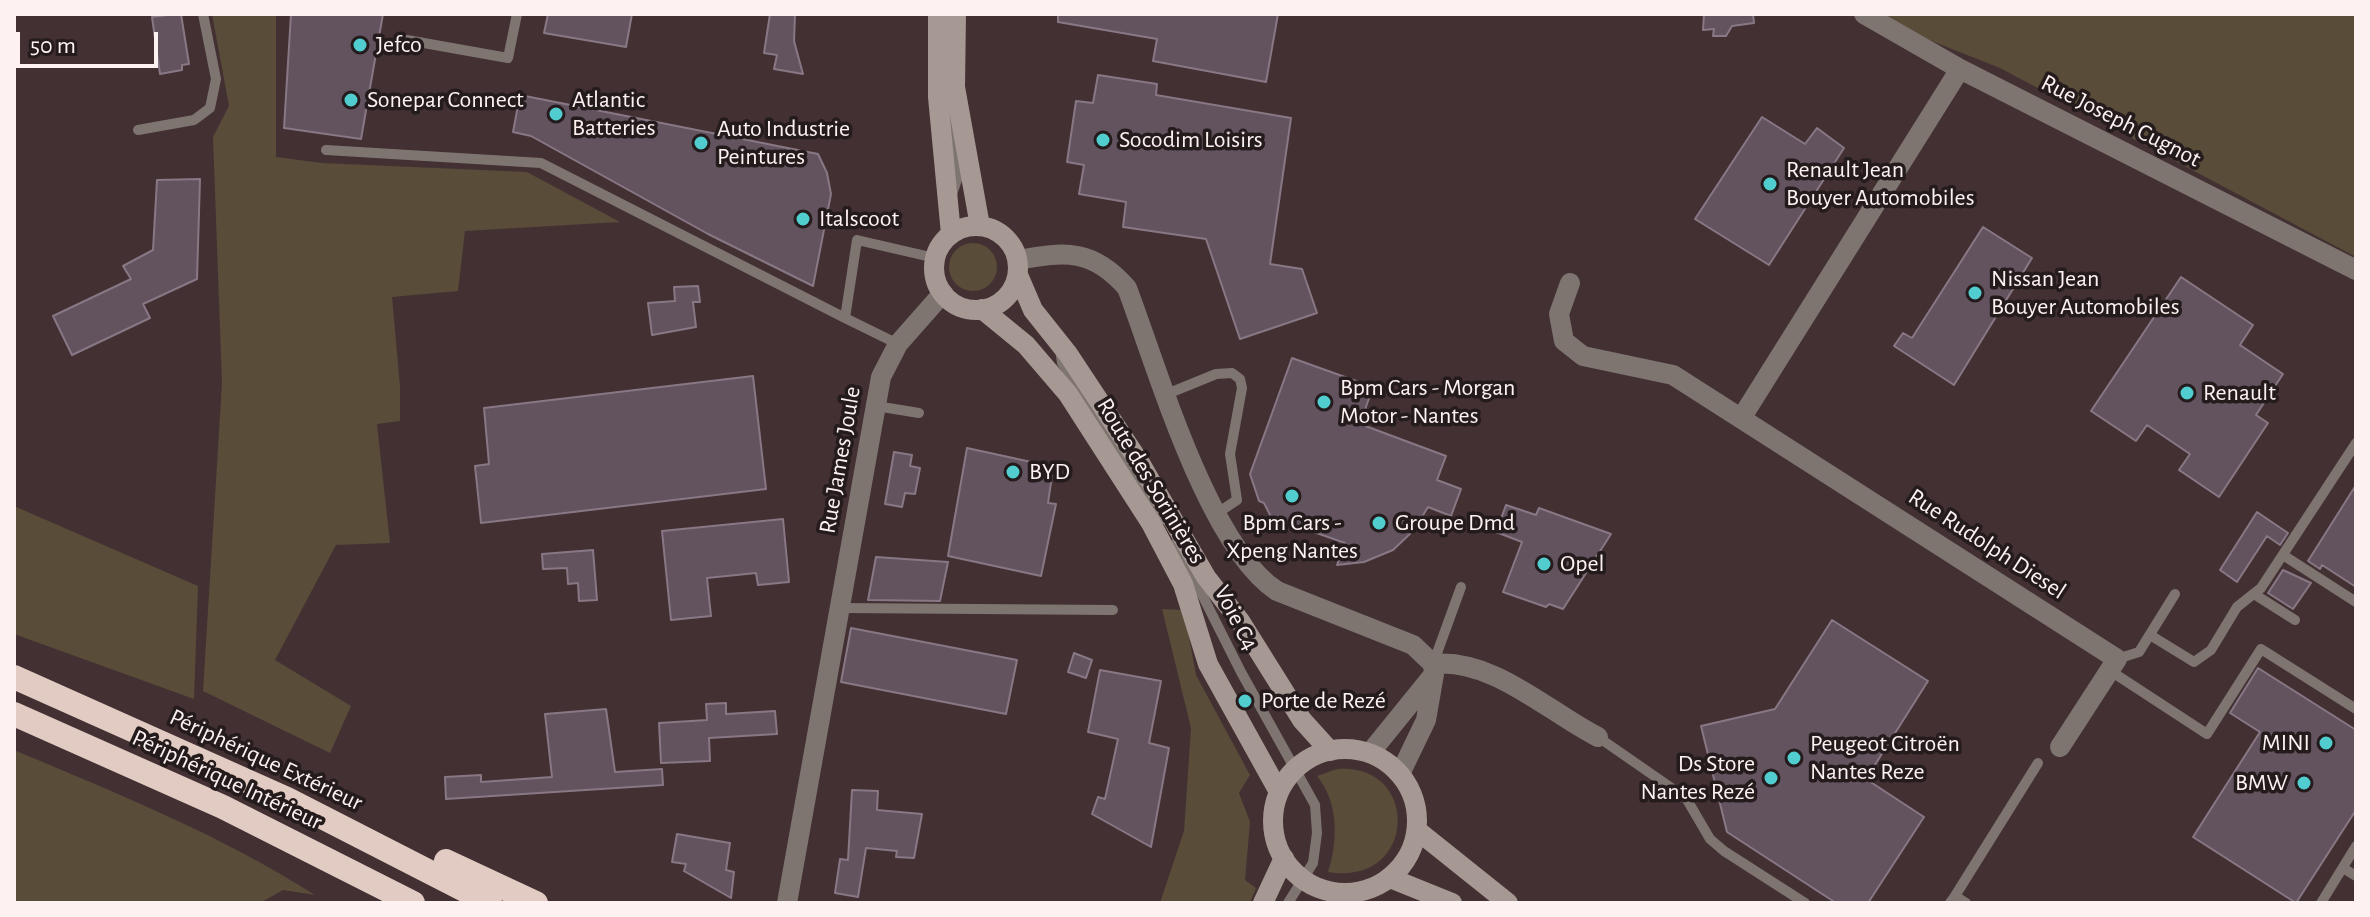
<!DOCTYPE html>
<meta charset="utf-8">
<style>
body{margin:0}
#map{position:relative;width:2370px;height:917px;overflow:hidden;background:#433033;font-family:"Alegreya Sans",sans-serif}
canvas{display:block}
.frame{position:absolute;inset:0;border:16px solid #fef1f2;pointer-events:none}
.scale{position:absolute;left:16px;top:32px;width:142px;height:36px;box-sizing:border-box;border:4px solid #fef1f2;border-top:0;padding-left:10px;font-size:24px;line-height:28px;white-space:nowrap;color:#fef1f2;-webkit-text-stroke:6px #241b1c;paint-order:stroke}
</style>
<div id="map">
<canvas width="2370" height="917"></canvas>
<div class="frame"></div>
<div class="scale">50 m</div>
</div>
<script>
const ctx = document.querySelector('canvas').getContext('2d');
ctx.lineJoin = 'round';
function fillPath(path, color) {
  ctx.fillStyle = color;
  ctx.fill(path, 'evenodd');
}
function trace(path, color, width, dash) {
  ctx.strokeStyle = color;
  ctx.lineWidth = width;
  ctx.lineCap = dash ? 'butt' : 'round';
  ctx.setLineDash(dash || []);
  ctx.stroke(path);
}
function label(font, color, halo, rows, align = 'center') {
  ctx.font = font + ' "Alegreya Sans",sans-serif';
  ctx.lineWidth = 7;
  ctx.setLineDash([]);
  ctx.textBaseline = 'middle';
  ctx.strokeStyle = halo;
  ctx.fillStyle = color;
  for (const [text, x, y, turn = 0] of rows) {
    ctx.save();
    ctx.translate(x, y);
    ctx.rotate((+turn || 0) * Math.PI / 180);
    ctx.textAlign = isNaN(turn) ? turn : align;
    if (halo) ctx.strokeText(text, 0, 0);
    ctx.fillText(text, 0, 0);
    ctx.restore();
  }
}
fillPath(new Path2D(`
 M212,14H276V157L322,163L527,172L620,222L465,231L458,291L392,297L400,386V421L377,424L390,543L336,545L275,660L351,706L330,753L203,691L222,383L213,137L229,106Z
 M1883,14H2356V257L2000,68L1929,40Z
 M949 267a24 24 0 1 1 48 0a24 24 0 1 1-48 0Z
 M14,506L198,586L194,699L14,634Z
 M1162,609L1184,610L1196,675L1250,775L1239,793L1250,822L1245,880L1256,888L1250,903H1160L1184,831L1191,728Z
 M14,750C116,793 221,835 315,895L283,890L260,903H14Z
 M1337,769C1421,762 1418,887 1328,872C1338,841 1339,803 1317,776Z`), '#594c39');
const building = new Path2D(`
 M175,14H181L189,64L182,65V70L160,74L152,17Z
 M291,14H383L361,139L284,128Z
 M548,14H632L626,47L544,33Z
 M770,14H795L794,41L803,74L774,69L777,55L764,53Z
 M1058,14H1278L1266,82L1153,61L1157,39L1058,22Z
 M1704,14H1753L1754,23L1732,26L1726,36H1713L1714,29L1703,30Z
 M1098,75L1157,84L1156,95L1291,118L1270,264L1302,269L1317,313L1240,339L1206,239L1123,227L1126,202L1079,194L1084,165L1067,162L1076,101L1093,103Z
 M520,95L818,154L827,173L831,194L813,286L708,234L531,136L513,132Z
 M1762,117L1805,144L1817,128L1844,148L1769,265L1695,219Z
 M200,179L197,279L143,304L150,318L72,355L53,316L131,279L123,266L153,250L157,180Z
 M1983,227L2032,258L1954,385L1894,346L1903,333L1912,338Z
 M2181,277L2253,325L2240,345L2283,374L2256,415L2268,423L2219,497L2179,470L2190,454L2147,425L2136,441L2091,411Z
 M698,286L700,302H693L696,327L652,335L648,303L675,301L674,287Z
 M1292,358L1373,387L1360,424L1446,456L1437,480L1461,489L1451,516L1428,507L1414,530L1393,550L1364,562L1337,565L1345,543L1271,517L1264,503L1259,501L1250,474Z
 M753,376L766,489L481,523L475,466L489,464L484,408Z
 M967,448L1045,465L1052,476L1048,503L1056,504L1041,576L948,556Z
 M894,452L912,455L910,466L920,468L915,494L905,493L902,507L885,504Z
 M2356,485V587L2322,565L2320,569L2308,561Z
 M1506,505L1536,515L1539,508L1611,534L1563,609L1549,604L1546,607L1503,592L1522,542L1496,532Z
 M2257,512L2288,533L2280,545L2267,536L2237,582L2220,570Z
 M783,519L789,582L758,585L756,573L707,578L711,616L671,620L662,531Z
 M593,550L597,600L579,601L578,583L568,584L567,568L543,569L542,554Z
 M876,557L948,562L940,601L868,600Z
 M2283,570L2311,583L2293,609L2268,593Z
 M1832,620L1928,681L1866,779L1924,817L1868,903H1836L1727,832L1701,726L1775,709Z
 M851,628L1017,660L1006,714L841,682Z
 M1074,653L1092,660L1086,678L1068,672Z
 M2258,668L2356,730V810L2296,903L2193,837L2260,732L2230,713Z
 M1100,670L1161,681L1149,743L1169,748L1151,847L1092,814L1098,797L1105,799L1118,739L1088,732Z
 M726,703V714L775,711L777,734L709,738L710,761L661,763L659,723L707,720L706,704Z
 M606,709L615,772L662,769L663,785L446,799L445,777L481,775V782L552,777L545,714Z
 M852,790L878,791L877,810L922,814L914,858L896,857L897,851L866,848L858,897L835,893L840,859L848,860Z
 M677,834L730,843L726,870L734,872L731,898L684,871L686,864L672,862Z`);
fillPath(building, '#63535f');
trace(building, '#887784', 2);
trace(new Path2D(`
 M407,40L508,58L517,14
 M949,112L958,177L952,194
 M138,130L194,120L210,108L216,79L203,14
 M326,150L541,163L845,318
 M898,344L845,318L857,240L935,258
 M1060,349L1062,363L1162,519
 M1167,394L1216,374L1232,373L1240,379L1242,388L1230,454L1237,500L1216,514
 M876,406L919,413
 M1176,543L1241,672L1315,805L1317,833L1313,863L1288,903
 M2283,555L2356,602
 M2254,594L2295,620
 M840,608L1113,610
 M2150,635L2194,662L2211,650L2237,607L2261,588L2356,443
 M2117,659L2139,652L2175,594
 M1433,664L1461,587
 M2109,670L2207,734L2261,649L2356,709
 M1598,737L1686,798L1710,839L1724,851L1805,903
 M2343,868L2356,876
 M1955,896L2038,763
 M1950,903L1955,896L1966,903
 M2321,903L2356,846`), '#7e7571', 10);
trace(new Path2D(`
 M1864,14L1960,69L2356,270
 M1018,260C1066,251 1093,249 1127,288C1157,367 1208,546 1277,591L1413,645L1433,664L1434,674
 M1570,283L1559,314L1564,341L1583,356L1673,375L2117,659L2060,747
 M1742,417L1960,69
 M1433,664C1493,658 1547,711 1598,737
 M1370,753L1434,674L1426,720L1400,774
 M787,903L881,377L898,344L943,293`), '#7e7571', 20);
trace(new Path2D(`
 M938,14V97L951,234
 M956,14L955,87L980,226
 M934 268a42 42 0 1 1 84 0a42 42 0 1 1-84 0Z
 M1018,275L1033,310L1068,354L1140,463L1206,577L1240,621L1302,720L1330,751
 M982,309L1026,345L1068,394L1151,523L1183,584L1208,664L1279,792
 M1273 821a72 72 0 1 1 144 0a72 72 0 1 1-144 0Z
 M1418,831L1508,903
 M1390,878L1452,903
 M1263,903L1284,858`), '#a69892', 20);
trace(new Path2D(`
 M14,677L287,799L490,903
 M14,714L223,807L413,903
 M446,861L536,903`), '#e1cbc2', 24);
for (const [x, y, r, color] of [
 [360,45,8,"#52cdcf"],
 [351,100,8,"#52cdcf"],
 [556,114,8,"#52cdcf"],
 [1103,140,8,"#52cdcf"],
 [701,143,8,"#52cdcf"],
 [1770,184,8,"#52cdcf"],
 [803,219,8,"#52cdcf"],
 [1975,293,8,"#52cdcf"],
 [2187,393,8,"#52cdcf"],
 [1324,402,8,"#52cdcf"],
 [1013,472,8,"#52cdcf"],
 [1292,496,8,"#52cdcf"],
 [1379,523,8,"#52cdcf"],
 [1544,564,8,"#52cdcf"],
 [1245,701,8,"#52cdcf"],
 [2326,743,8,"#52cdcf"],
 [1794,758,8,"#52cdcf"],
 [1771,778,8,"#52cdcf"],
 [2304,783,8,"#52cdcf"]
]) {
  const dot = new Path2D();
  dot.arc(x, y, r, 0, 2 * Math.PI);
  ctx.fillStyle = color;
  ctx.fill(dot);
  trace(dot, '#241b1c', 3);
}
label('24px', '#fef1f2', '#241b1c', [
 ["Jefco",376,45],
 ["Sonepar Connect",367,100],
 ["Atlantic",572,100],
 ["Batteries",572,128],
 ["Auto Industrie",717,129],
 ["Peintures",717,157],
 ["Socodim Loisirs",1119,140],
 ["Renault Jean",1786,170],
 ["Bouyer Automobiles",1786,198],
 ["Italscoot",819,219],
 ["Nissan Jean",1991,279],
 ["Bouyer Automobiles",1991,307],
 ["Bpm Cars - Morgan",1340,388],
 ["Motor - Nantes",1340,416],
 ["Renault",2203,393],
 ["BYD",1029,472],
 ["Bpm Cars -",1292,523,"center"],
 ["Xpeng Nantes",1292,551,"center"],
 ["Groupe Dmd",1395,523],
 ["Opel",1560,564],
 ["Porte de Rezé",1261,701],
 ["MINI",2310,743,"right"],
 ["Peugeot Citroën",1810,744],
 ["Nantes Reze",1810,772],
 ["Ds Store",1755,764,"right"],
 ["Nantes Rezé",1755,792,"right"],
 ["BMW",2288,783,"right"]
], 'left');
label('24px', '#fef1f2', '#241b1c', [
 ["Rue Joseph Cugnot",2121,121,27],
 ["Rue James Joule",840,460,-80],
 ["Route des Sorinières",1151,481,59],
 ["Rue Rudolph Diesel",1987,544,33],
 ["Voie C4",1236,618,63],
 ["Périphérique Extérieur",266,760,25],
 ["Périphérique Intérieur",227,780,25]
]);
</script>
